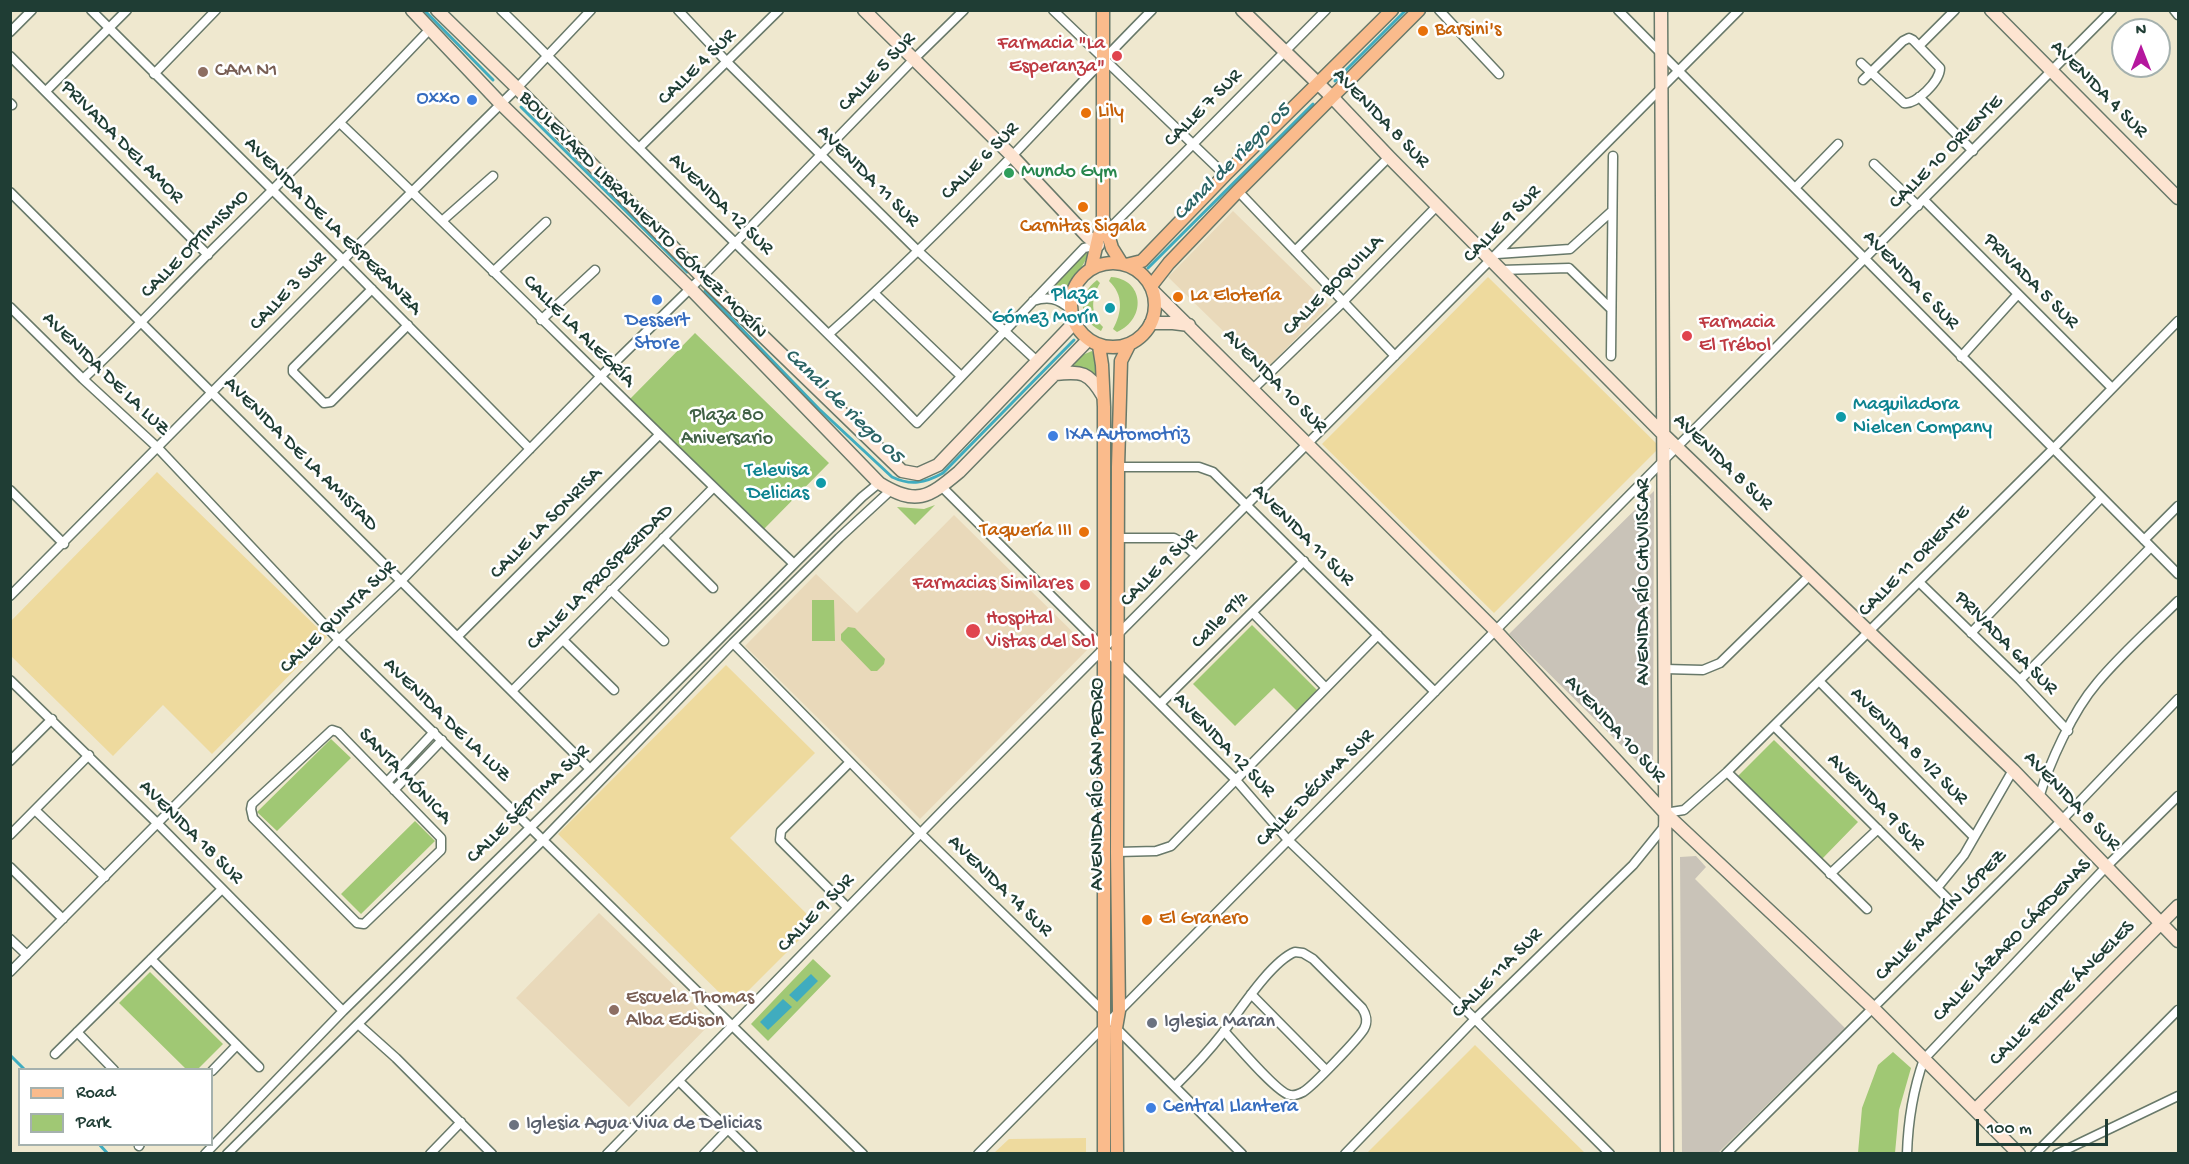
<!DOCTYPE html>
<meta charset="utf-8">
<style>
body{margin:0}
#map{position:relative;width:2189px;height:1164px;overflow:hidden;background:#efe8cf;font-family:"Gochi Hand",sans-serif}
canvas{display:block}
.frame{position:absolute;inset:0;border:12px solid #1f3d34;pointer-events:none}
.legend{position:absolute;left:18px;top:1068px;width:195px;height:78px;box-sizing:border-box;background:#fff;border:2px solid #a5b1ae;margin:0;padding:8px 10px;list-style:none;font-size:18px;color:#1f3d34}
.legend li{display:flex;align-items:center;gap:12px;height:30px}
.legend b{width:30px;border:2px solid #a5b1ae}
.north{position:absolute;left:2111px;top:18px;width:60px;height:60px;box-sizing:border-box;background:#fff;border:2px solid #a5b1ae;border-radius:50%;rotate:0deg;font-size:16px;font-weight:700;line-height:24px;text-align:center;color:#1f3d34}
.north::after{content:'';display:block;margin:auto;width:21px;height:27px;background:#b5179e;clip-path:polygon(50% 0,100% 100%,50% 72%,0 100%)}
.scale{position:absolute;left:1976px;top:1119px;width:132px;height:27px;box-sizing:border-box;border:3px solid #1f3d34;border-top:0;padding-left:8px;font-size:18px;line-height:21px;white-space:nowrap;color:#1f3d34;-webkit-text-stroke:4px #fff;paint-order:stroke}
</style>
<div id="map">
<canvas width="2189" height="1164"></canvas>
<div class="frame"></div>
<ul class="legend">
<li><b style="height:8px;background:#fabb8c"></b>Road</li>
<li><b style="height:16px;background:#a0c874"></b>Park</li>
</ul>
<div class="north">N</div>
<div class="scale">100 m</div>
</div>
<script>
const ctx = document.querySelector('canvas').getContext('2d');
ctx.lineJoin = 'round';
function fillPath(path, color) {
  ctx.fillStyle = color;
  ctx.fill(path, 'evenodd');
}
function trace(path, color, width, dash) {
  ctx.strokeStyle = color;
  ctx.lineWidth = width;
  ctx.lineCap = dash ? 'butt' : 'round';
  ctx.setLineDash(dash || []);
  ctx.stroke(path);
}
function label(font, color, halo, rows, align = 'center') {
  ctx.font = font + ' "Gochi Hand",sans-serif';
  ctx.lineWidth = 5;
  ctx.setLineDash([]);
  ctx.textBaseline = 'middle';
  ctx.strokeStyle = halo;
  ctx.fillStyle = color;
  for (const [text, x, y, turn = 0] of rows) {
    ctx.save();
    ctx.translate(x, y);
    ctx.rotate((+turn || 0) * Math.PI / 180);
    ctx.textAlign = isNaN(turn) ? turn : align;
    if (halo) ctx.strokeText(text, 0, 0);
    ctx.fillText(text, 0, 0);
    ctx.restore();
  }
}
fillPath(new Path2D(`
 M1233,211L1329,305L1264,371L1168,277Z
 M954,515L1089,648L920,819L745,646L816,574L857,613Z
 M599,913L712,1022L629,1107L516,998Z`), '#e9d9ba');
fillPath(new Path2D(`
 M1654,491L1653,777L1509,634Z
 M1696,856L1706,867L1695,879L1845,1028L1718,1153H1682L1680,857Z`), '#c9c3b8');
fillPath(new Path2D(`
 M1089,249C1086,267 1071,278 1066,296L1045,292Z
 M1111,277C1144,279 1147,319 1117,332L1113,329C1122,313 1124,295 1109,281Z
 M1097,280L1100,283C1091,298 1090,314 1103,327L1101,331C1078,319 1077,295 1097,280Z
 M695,333L829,463L764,529L630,399Z
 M1092,351L1097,360V377C1089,370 1083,367 1072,368L1080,356Z
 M935,505L915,525L897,507L924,509Z
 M812,600H834L835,641H812Z
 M1252,625L1318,691L1297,711L1274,688L1235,726L1193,684Z
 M848,627L855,628L885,659L884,664L877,671H871L841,640V634Z
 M331,739L351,758L277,831L257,812Z
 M1774,740L1858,822L1822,859L1738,776Z
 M415,821L435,841L361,914L341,894Z
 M813,959L831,976L768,1041L751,1024Z
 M150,972L223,1044L198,1069H186L119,1003Z
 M1893,1052L1911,1068L1899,1110L1895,1153H1858L1862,1108L1878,1065Z`), '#a0c874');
fillPath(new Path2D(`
 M1488,277L1660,447L1494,613L1322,444Z
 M157,472L327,637L212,754L163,705L113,756L11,656V621Z
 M726,665L815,753L730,838L816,923L733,1006L558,834Z
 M1475,1045L1585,1153H1367Z
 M1086,1138V1153H994L1009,1139Z`), '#eeda9e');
fillPath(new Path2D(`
 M811,974L818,981L797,1002L789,995Z
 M783,999L792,1007L768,1030L760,1022Z`), '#40acbf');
trace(new Path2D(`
 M424,10L493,80
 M1335,81L1406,10
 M521,107L687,272
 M1148,268L1313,104
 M705,291L819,409L892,477C911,486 925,483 943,473L1074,340
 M10,1055L25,1070
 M99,1144L108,1154`), '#40acbf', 3);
const street = new Path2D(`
 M91,10L343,260L530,449
 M501,10C548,55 593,103 639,148C731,240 826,330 917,423L1084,248L1098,245
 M678,10L728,63L917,250L1038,362
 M1053,10L1225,175
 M1439,10L1499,74
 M1618,10L2178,574
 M2174,10L2178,15
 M10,32L32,10
 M1919,46L1955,10
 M10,56L208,255
 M1861,63L1904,103C1916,105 1940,81 1940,68L1913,40L1909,38L1903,41L1863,80
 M154,74L216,10
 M46,91L127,10
 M1919,97L1973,151
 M10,103L12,105
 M340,123C493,268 641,419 794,564
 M639,148L779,10
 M1874,164L1918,206
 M1796,187L1838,144
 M1238,191L1395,356
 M10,192L590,769
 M1924,200L2112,388
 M442,221L493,176
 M1107,231L1326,10
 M1295,251L1389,157
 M1497,254L1570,249L1612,211
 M1501,270L1569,268L1611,309
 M493,272L546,222
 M372,289L293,368V372L324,403L331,402L408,325
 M874,293L961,376
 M1033,301C1048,296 1058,298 1070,309
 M10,307L83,379L158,448L339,640L863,1154
 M541,320L595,270
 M830,333C893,277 954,216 1013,155C1059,107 1104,58 1152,10
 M1611,356L1613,156
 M1961,357L2018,294
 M83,379C127,338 167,295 209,253C284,179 358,105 430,29
 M1253,389L1343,302L1437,206
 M1118,467H1199L1213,472L1435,692
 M942,487L1235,779L1288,840L1475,1019L1610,1154
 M10,490L64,544
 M663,538L713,588
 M1118,538H1174L1181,542L1196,555
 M2144,540L2178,506
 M1919,582L2020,680L2068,731
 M611,590L664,641
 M10,596L343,260L517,88L591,10
 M1253,613L1326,688
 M1971,633L2101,498
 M458,636L659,435
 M563,640L614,690
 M733,643L920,833L1106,1014
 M1665,669L1703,670L1720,663L1810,575
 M10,680L158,824L343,1011
 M2020,680L2151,547
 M1819,681L1974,837
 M512,691L713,488
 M1160,704L1304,561
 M1774,726L1952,903
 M332,730L338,732L441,838V850L364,924L357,923L253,818L251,809L252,804Z
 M10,761L52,719
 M1727,772L1867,909
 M387,782L434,732
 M394,790L442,740
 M2039,798C2049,763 2073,711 2097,683C2121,654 2151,628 2178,601
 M35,810L105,877
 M10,835L89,755
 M1117,852L1156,851L1171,846L1378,635
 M10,867L63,919
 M1830,874L1878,829
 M1937,888L1964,855L2013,770
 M847,907L780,840L781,831L850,762
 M10,939L27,955
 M151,959L259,1067
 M10,972L339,640L402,580L603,374L702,277L914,59L964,10
 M1251,994L1326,1070
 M358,1024L396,1058L492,1154
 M1115,1027L1242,1154
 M77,1032L114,1070
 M55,1054L222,889
 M212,1071L237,1045
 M679,1081L753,1154
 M1176,1085C1192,1069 1208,1052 1222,1034C1238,1013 1271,961 1295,952L1303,953L1313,959L1362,1008C1366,1014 1368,1022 1364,1029C1358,1039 1313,1086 1303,1092C1299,1094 1294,1096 1290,1095C1278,1094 1235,1043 1224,1031
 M139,1146L140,1144
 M205,1154L343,1011L590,769L797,561L862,497L879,483
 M227,1154L544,839L733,643L839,538L891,490
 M430,1154L461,1122
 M607,1154L951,802L1739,10
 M704,1154L728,1129
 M978,1154L1664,460L2112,10
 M1345,1154L1475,1019L1633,865L1663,828L1665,813L1684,810L1727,772L2053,449L2178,321
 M1726,1154L2061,821L2178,699
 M1907,1154C1908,1121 1913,1090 1924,1059L2106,867L2178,796
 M2035,1154L2178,1010
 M2057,1154L2178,1096`);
const secondary = new Path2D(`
 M412,10L501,104L690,288L879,483C916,506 928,498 959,472L1088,340
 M437,10L517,88L707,282L902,471L918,474L938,465L1074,323
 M864,10L1012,156L1087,236L1098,245
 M1242,10L1332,97L1389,157L1663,434L2013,770L2178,941
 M1661,10L1667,1154
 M1991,10L2178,198
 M1153,291L1496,631L1665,813L1872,1007L2019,1154
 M1151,323H1173L1189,325
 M1055,374C1082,371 1089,372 1103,396
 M1975,1110L2178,906`);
const primary = new Path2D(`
 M1104,221L1112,248L1122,264
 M1071 305a42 42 0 1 1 84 0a42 42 0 1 1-84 0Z
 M1126,265L1142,261L1225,175L1392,10
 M1091,269L1103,217V10
 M1151,286L1169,263L1238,191L1419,10
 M1099,346L1102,365L1104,407V1154
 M1117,1154L1116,1028L1119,1011L1117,852L1118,467L1121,361L1129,345`);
trace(street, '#68796a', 11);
trace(secondary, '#68796a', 15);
trace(primary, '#68796a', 15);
trace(street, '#fff', 8);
trace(secondary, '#fde4d1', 12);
trace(primary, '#fabb8c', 12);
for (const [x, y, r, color] of [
 [1423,31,6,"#e8710a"],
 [1117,56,6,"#e0444e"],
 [203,72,6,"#8d6e63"],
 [472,100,6,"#3f7fe0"],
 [1086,113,6,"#e8710a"],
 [1009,173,6,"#2e9e5b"],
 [1083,207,6,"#e8710a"],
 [1178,297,6,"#e8710a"],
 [657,300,6,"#3f7fe0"],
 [1110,308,6,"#0f9aa8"],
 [1687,336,6,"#e0444e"],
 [1841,417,6,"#0f9aa8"],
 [1053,436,6,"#3f7fe0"],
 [821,483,6,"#0f9aa8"],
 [1084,532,6,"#e8710a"],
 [1085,585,6,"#e0444e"],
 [973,631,8,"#e0444e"],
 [1147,920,6,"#e8710a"],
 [614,1010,6,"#8d6e63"],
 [1152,1023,6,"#6b7280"],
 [1151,1108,6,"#3f7fe0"],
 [514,1125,6,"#6b7280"]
]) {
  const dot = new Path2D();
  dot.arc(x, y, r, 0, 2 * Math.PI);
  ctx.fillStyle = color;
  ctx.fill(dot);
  trace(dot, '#fff', 2);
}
label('20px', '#c56008', '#fff', [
 ["Barsini's",1435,31],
 ["Lily",1098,113],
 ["Carnitas Sigala",1083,228,"center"],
 ["La Elotería",1190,297],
 ["Taquería III",1072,532,"right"],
 ["El Granero",1159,920]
], 'left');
label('20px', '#be3a42', '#fff', [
 ["Farmacia \"La",1105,45],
 ["Esperanza\"",1105,68],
 ["Farmacia",1699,324,"left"],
 ["El Trébol",1699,347,"left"],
 ["Farmacias Similares",1073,585],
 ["Hospital",986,620,"left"],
 ["Vistas del Sol",986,643,"left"]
], 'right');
label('20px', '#1f3d34', '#fff', [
 ["CALLE 4 SUR",698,68,-44],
 ["CALLE 5 SUR",878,73,-46],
 ["AVENIDA 4 SUR",2098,90,45],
 ["CALLE 7 SUR",1204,109,-45],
 ["AVENIDA 8 SUR",1380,119,46],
 ["PRIVADA DEL AMOR",121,143,45],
 ["CALLE 10 ORIENTE",1947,153,-45],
 ["CALLE 6 SUR",981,162,-45],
 ["AVENIDA 11 SUR",867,177,45],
 ["AVENIDA 12 SUR",720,205,44],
 ["BOULEVARD LIBRAMIENTO GÓMEZ MORÍN",642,216,45],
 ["CALLE 9 SUR",1503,225,-45],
 ["AVENIDA DE LA ESPERANZA",332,227,45],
 ["CALLE OPTIMISMO",196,245,-45],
 ["AVENIDA 6 SUR",1910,281,46],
 ["PRIVADA 5 SUR",2030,282,45],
 ["CALLE BOQUILLA",1334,286,-45],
 ["CALLE 3 SUR",289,292,-46],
 ["CALLE LA ALEGRÍA",578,332,45],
 ["AVENIDA DE LA LUZ",105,375,44],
 ["AVENIDA 10 SUR",1274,382,45],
 ["AVENIDA DE LA AMISTAD",300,455,45],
 ["AVENIDA 8 SUR",1722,463,44],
 ["CALLE LA SONRISA",547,524,-45],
 ["AVENIDA 11 SUR",1302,536,45],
 ["CALLE 11 ORIENTE",1915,562,-45],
 ["CALLE 9 SUR",1160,569,-45],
 ["CALLE LA PROSPERIDAD",601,578,-45],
 ["AVENIDA RÍO CHUVISCAR",1645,582,-90],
 ["CALLE QUINTA SUR",339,618,-44],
 ["Calle 9½",1221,621,-45],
 ["PRIVADA 6A SUR",2005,644,45],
 ["AVENIDA DE LA LUZ",446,721,44],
 ["AVENIDA 10 SUR",1614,730,47],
 ["AVENIDA 12 SUR",1223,746,46],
 ["AVENIDA 8 1/2 SUR",1908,747,45],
 ["SANTA MÓNICA",404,777,46],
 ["AVENIDA RÍO SAN PEDRO",1099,784,-90],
 ["CALLE DÉCIMA SUR",1316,789,-45],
 ["AVENIDA 8 SUR",2071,802,46],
 ["AVENIDA 9 SUR",1875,803,45],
 ["CALLE SÉPTIMA SUR",529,805,-44],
 ["AVENIDA 18 SUR",190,833,45],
 ["AVENIDA 14 SUR",999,887,44],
 ["CALLE 9 SUR",817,914,-46],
 ["CALLE MARTÍN LÓPEZ",1942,916,-45],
 ["CALLE LÁZARO CÁRDENAS",2013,941,-46],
 ["CALLE 11A SUR",1498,974,-45],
 ["CALLE FELIPE ÁNGELES",2063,994,-45]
]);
label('20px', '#785e54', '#fff', [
 ["CAM N1",215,72],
 ["Escuela Thomas",626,999],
 ["Alba Edison",626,1022]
], 'left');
label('20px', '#366cbe', '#fff', [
 ["Oxxo",460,100,"right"],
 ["Dessert",657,322,"center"],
 ["Store",657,345,"center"],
 ["IXA Automotriz",1065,436],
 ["Central Llantera",1163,1108]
], 'left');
label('20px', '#27864d', '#fff', [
 ["Mundo Gym",1021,173]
], 'left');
label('20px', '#0d838f', '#fff', [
 ["Plaza",1098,296],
 ["Gómez Morín",1098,319],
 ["Maquiladora",1853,406,"left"],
 ["Nielcen Company",1853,429,"left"],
 ["Televisa",809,472],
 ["Delicias",809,495]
], 'right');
label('20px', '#3f6044', '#fff', [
 ["Plaza 80",727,417],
 ["Aniversario",727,440]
]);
label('20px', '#5b616d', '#fff', [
 ["Iglesia Maran",1164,1023],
 ["Iglesia Agua Viva de Delicias",526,1125]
], 'left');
label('italic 21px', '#2b6465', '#fff', [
 ["Canal de riego 05",1233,163,-45],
 ["Canal de riego 05",843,407,44]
]);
</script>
